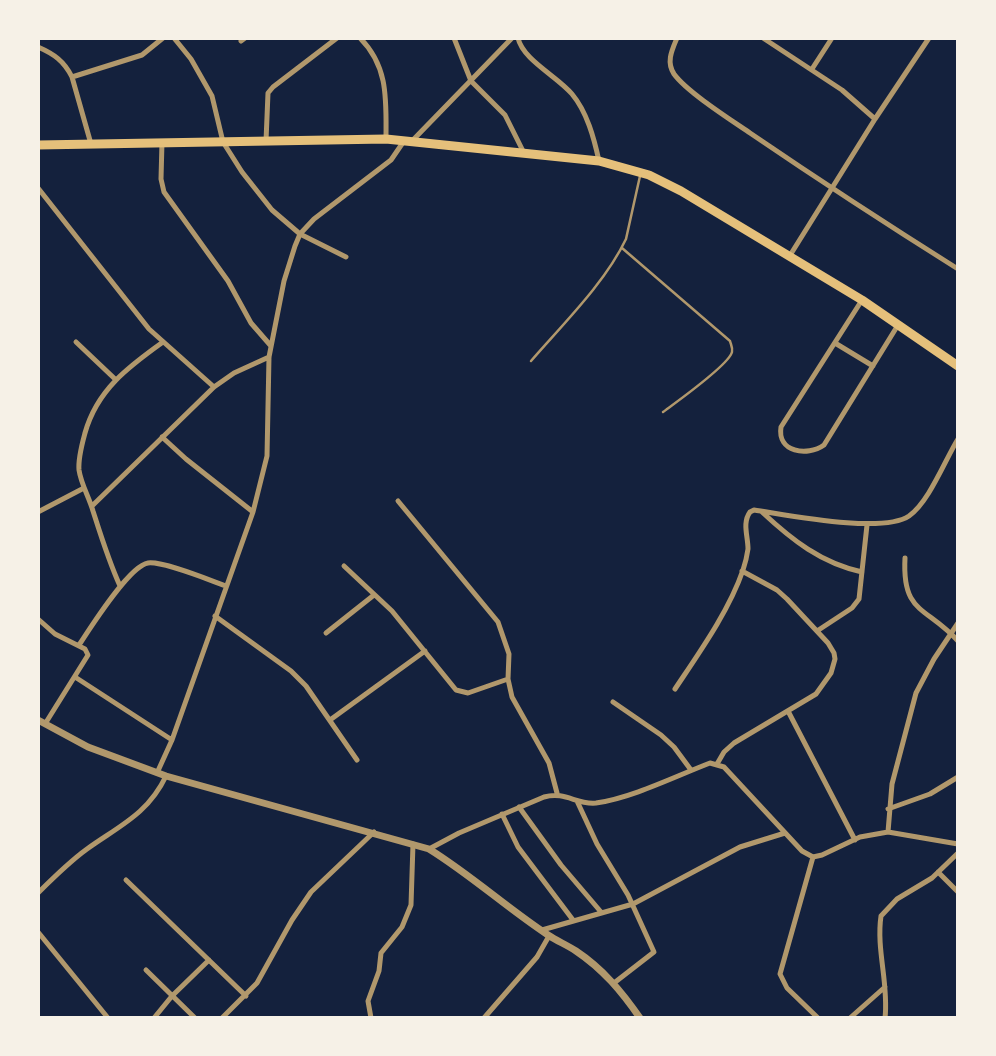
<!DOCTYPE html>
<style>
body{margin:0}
#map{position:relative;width:996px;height:1056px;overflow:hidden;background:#14213d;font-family:"Public Sans",sans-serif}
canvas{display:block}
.frame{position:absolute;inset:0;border:40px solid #f6f1e7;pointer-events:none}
</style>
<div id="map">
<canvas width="996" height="1056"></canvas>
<div class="frame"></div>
</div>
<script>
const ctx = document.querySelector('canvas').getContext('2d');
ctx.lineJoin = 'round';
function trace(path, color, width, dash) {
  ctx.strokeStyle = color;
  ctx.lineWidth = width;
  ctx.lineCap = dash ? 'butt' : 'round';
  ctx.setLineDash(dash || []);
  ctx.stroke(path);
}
trace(new Path2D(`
 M622,248L730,341C731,345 733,348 732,352C729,365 675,403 663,412
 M531,361C563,324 605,283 626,239L640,176`), '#b1986c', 2.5);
trace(new Path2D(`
 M174,38L191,59L212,96L223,142L242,172L272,210L300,234L346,257
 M360,38C389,67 386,101 386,139
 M454,38L471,81L505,115L523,151
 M518,38C523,60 557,76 572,94C587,112 594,138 599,161
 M677,38C672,50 666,62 674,74C687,92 731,120 750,133C819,180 888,225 958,269
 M763,38L842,90L875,119
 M241,41L245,38
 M38,47C54,54 64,61 72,77L91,144
 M812,69L832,38
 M72,77L142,55L163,38
 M266,141L268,93L273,87L337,38
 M412,141L512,38
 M162,142L161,179L164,192L228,281L251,323L271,346
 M38,188L149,329L214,387
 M789,257L875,119L929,38
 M862,300L781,427C777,452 807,457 824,445L898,325
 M76,342L115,379
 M835,343L873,366
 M162,437L186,459L253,512
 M398,501L498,622L509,654L508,679L512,697L549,763L557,793
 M92,506L214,387L234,373L269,357
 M38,512L84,488
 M762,512C792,540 821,563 862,572
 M905,558C902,614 926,606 958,641
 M344,566L392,611L456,690L468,693L508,679
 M120,586C109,562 101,536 93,511C89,497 81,484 79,470C78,458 82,444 85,433C97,390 128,367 163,342
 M215,616L291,671L306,686L357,760
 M38,619L55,634L85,649L88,655L45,724
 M817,631L852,608L859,599L867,525
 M326,633L374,595
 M79,645C91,627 129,566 148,563C163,561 209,580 226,586
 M75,677L172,740
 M675,689C699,653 729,611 743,570C745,564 747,556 748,549C748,536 742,523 750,512L754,510C788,515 882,534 909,516C929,502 945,460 958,439
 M613,702L661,735L674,747L691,770
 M788,711L855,840
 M330,720L425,651
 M717,764L724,752L734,743L816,694L831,673L835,659L834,653L828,643L787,599L777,590L742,571
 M157,773L172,740L253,512L267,456L269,357L284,281L295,246L300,234L314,219L391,160L404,141
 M577,801L597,844L628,895L654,952L614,983
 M519,807L561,865L601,912
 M888,809L930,794L958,777
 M502,814L518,847L573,920
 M888,832L892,784L916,693L934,659L958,623
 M429,849L459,833L544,797C566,791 576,805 596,803C632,798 676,776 710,763L724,767L802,851L813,857L822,855L860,837L888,832L958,844
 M813,857L780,974L787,988L818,1018
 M938,872L958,892
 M126,880L246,996
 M38,893C54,877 69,862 87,849C119,826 148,814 166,776
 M542,930L633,904L740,847L785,833
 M38,932L108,1018
 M146,970L195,1018
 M154,1018L172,996L209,960
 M222,1018L257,983L292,920L311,892L374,832
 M371,1018L368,1001L379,971L381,953L402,927L411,905L413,844
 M484,1018L537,957L549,936
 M850,1018L885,987
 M885,1018C889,984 876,950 881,916L897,899L932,878L958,853`), '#b1986c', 5);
trace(new Path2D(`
 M38,720L88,747L166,776L429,849C471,875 507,908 548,935C557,941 567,945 576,951C603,969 622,992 640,1018`), '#b1986c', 7);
trace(new Path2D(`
 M38,145L386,139L599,161L649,175L681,191L862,300L958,366`), '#e5c07b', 9);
</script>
